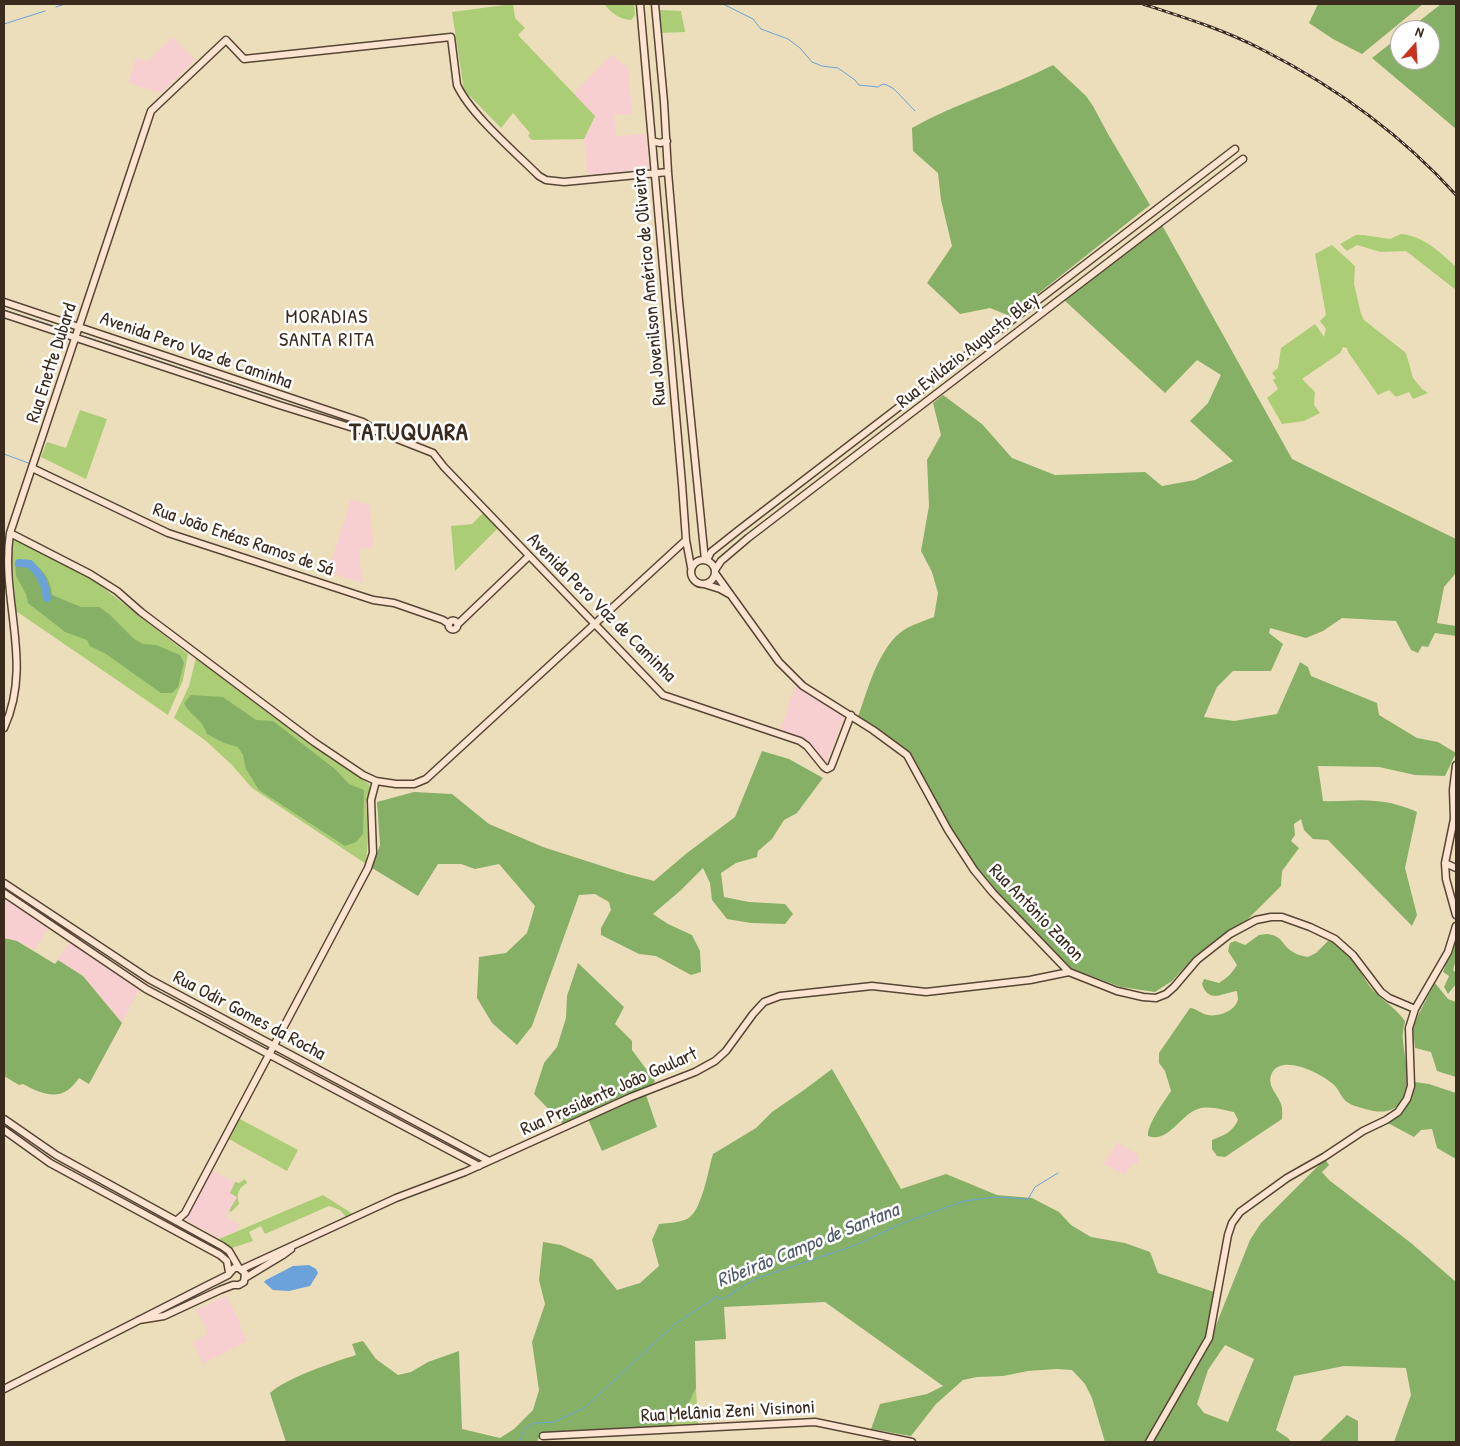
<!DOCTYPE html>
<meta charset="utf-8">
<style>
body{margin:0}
#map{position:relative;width:1460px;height:1446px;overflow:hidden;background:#ecdeba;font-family:"Patrick Hand",sans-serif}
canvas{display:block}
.frame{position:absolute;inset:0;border:5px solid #3b2a1e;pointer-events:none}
.north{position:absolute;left:1390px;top:20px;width:50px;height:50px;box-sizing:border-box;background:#fff;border:1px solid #b1aaa5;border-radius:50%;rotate:19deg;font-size:14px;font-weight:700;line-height:20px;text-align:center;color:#3b2a1e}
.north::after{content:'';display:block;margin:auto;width:18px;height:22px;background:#c8321e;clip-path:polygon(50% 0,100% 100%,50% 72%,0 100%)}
</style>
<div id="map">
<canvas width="1460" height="1446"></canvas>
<div class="frame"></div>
<div class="north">N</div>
</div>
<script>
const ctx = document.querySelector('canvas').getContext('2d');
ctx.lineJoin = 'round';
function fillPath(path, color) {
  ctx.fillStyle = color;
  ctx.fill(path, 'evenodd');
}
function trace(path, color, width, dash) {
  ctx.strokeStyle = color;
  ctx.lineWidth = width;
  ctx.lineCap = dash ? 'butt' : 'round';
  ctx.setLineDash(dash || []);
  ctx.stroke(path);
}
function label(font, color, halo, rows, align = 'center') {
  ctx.font = font + ' "Patrick Hand",sans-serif';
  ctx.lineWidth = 5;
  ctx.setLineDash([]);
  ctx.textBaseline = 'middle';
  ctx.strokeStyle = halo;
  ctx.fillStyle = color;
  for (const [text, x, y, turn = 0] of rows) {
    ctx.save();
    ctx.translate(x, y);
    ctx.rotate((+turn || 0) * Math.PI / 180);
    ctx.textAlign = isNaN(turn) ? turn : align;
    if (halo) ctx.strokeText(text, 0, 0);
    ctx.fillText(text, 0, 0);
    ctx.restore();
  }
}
fillPath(new Path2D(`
 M173,37L195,60L161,93L128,83L136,58L148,61Z
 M612,54L623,65H628L632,114L614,115L616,136L646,134L649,169L587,175L584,139L595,116L573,94Z
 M351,499L369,505L374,547L359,549L362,583L328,572Z
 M796,684L815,698L844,716L826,764L804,739L780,731Z
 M4,898L48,928L34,950L17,941L4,938Z
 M69,942L140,988L122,1023L83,976L58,960Z
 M1117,1142L1138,1155V1165L1132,1164L1125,1175L1104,1164Z
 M212,1170L235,1182L230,1193L237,1196L226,1217L239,1224L237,1231L219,1238L186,1220Z
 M227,1295L247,1341L203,1364L193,1342L208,1334L196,1310Z`), '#f7cfd0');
fillPath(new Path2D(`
 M513,4L515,18L525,28L518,35L595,116L584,139L532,140L528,136L530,133L513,113L501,128L464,90L452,12Z
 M604,4H634L635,15L631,20C618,19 612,13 604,4Z
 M660,10L681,11L685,32L660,33Z
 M1401,234C1424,236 1441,253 1456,267V290L1406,251L1381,252L1357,245L1347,251L1340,244L1356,235H1364L1390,239Z
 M1332,245L1355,266L1354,284L1361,314L1364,320L1406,353L1413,378L1422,389L1428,393L1413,399L1409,392L1396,397L1389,390L1378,395L1348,352L1347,348L1343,347L1340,353L1302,379L1315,392L1314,405L1320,413L1304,421L1282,424L1267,398L1278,389L1273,380L1276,378L1272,373L1278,368L1281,348L1315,324L1324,337L1326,329L1320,321L1326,315L1315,254Z
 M80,410L107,419L86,479L41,457L47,442L66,448Z
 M483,513L498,528L455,571L451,526L472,524Z
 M14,538L87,575L188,654L183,680L168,715L16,611L12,557Z
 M196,658L369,784L370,790L366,803L368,838L366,864L252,788L232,765L206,741L174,718L189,686Z
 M238,1118L298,1150L287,1171L227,1138Z
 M245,1179L247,1183C238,1188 236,1195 239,1204L231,1212L229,1211L237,1197L230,1193L235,1182L239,1183Z
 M323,1195L353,1214L347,1218L340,1210L329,1206L265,1234L261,1226L249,1232L253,1241L232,1248L219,1239Z
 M696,1388L698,1424L671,1426L687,1407Z`), '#aacd76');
fillPath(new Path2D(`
 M1318,4H1423L1362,54L1333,39L1309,23Z
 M1441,4H1456V129L1372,58L1400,36V60H1430V30H1408Z
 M1053,65L1086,96L1093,106L1108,134L1150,205L1010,316L990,308L960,314L927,283L952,246L941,200L938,173L913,151L912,128C958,102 1007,89 1053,65Z
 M1162,225L1292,459L1456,539V573L1444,587L1437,623L1456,626V636L1435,633L1428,647L1422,646L1418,653L1411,650L1396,621L1342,618L1323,631L1306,638L1270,628L1269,633L1283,644L1271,671H1233L1217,687L1204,717L1234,721L1277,714L1300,662L1308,667L1311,676L1377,703L1379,715L1417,738L1438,742L1456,753L1445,776L1415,775L1379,767L1318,766L1323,801C1341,802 1358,799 1375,801C1390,802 1404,806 1417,812L1405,868L1417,915L1412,926L1328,840L1313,839L1304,830L1301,819L1294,824L1295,835L1291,841L1299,848L1282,871L1281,886L1248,919L1196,955L1172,981L1155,992L1121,987L1070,968L981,876L951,830L907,750L858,717C868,689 880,641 909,627C917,623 926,620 934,617L938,593L932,572L921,551L929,506L927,460L941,435L933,403L943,395L982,424L1012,458L1055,475L1145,472L1162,486L1195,480L1233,461L1190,421L1208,403L1221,375L1197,360L1165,393L1064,300Z
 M26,560C42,567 50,577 52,595L81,607H99L109,614L134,639L143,644L156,645L180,655L184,663L178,687L172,693H161L106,654L90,646L87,640L65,632L28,603L26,594L16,576L15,562Z
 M191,695L223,697L256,720L273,721L335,769L349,784L364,790L363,834L356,842L345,846L259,790L246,769L243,755L238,747L224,743L207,734C202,718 191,717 184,703Z
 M762,751L789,759L823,778L797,813L784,820L772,839L758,851L757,857L736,863L721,873L724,897L749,902L785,904L793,914L785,924L751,923L727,919L712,900L710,883L703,868L680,891L653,914L668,924L692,935L700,951L701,972L691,975L656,956L639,954L601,935V928L611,910L609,902L595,894L579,895L532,1026L517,1045L492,1023L477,998L479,957L506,953L527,933L535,906L499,864L475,869L461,864H438L418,896L372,868L380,845L377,802L414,792L452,794L489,824L543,847L627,874L654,881L687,853L735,817Z
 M1267,934C1284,936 1281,945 1293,952C1297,955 1303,956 1308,957L1316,953L1328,941C1351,944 1360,977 1374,991C1384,1002 1396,1008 1405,1021C1404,1027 1402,1034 1403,1040C1404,1053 1407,1064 1407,1078C1406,1106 1393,1117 1365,1109C1360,1107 1352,1106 1347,1102C1341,1098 1339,1089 1333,1084C1322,1074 1282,1053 1272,1073C1266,1085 1277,1093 1281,1104C1283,1109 1282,1114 1282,1119L1225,1157L1217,1156L1212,1149V1140C1224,1135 1233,1132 1238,1120L1234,1112C1223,1110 1209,1105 1198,1109C1181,1114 1168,1144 1148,1136C1147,1124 1164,1102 1171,1091L1165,1071L1159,1063V1053L1190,1008C1196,1008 1201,1014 1208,1015C1218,1017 1236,1011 1238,999C1238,997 1237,994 1237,991C1222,993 1209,1004 1202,984L1204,979L1219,983C1227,978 1232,973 1237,965L1228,951L1230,943L1235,941L1245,945L1259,935Z
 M4,938L17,941L55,964L58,960L83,976L122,1023L89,1084L79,1078C76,1082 72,1087 68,1090C54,1100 36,1091 23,1084L19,1085L4,1076Z
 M1456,938V960L1453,970L1456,973V984L1448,994L1444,987L1449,976L1443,972Z
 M578,963L624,1007L615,1024L632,1041V1050L655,1081L646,1095L657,1127L602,1151L587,1117L563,1124L534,1094L544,1063L557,1047L566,1018L567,996Z
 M1435,983L1448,999L1456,1002V1077L1437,1071L1431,1052L1415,1048L1413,1028L1418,1015Z
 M832,1069L901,1189L946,1174L997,1195L1032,1198L1059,1212L1071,1225L1091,1237L1125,1243L1150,1252L1158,1273L1214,1292L1207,1338L1177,1392L1159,1417L1145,1442H1105L1092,1398L1085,1384L1072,1370L1056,1369L1028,1371L1003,1376L977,1377L963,1380L936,1404L911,1436L871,1429L880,1404L927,1394L943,1386L825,1302L724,1307L726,1339L695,1341L696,1388L687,1407L671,1426L541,1433L537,1442H286L270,1393C286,1378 334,1362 356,1355L352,1344L363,1341L376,1359L398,1375L411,1372L428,1362L459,1351L462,1429L500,1438L514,1429L533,1410L539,1390L532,1342L545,1304L539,1280L543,1242L561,1245L592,1259L617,1290L640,1283L659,1266L652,1240L659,1224C668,1223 678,1223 687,1219C702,1212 708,1170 713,1154L756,1128L772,1112L804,1090Z
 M1415,1082L1429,1084L1456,1093V1159L1437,1148L1432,1129L1421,1130L1414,1137L1386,1122C1407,1112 1409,1102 1415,1082Z
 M1325,1159L1329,1165L1322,1172L1329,1180L1411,1243L1456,1282V1442H1394L1411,1395L1406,1368L1344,1366L1294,1376L1276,1430L1288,1438L1291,1442H1153L1213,1339L1214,1330L1250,1240L1261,1223ZM1225,1345L1254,1359L1228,1422L1204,1413L1197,1404L1208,1370Z
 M1347,1415L1358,1421V1442H1319Z`), '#87b067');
fillPath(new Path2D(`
 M309,1265L316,1269L318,1273L310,1286L289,1291L273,1290L264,1282L266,1280L293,1266Z`), '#6aa2d9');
trace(new Path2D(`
 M723,4L753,19L761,29L788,39L800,48L812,62L822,66L838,68L855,80L859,85L878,87L883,84L887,85L894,89L915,111
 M56,7L65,4
 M4,24L45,11
 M4,310L54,326
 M86,337L183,369
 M192,372L270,398
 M4,454L31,464
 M35,465L124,508
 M154,523L176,532
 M517,1442L520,1440L524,1429L535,1423L554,1422L584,1408L675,1324L716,1297L723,1299L755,1279L853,1246L903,1223L964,1201L996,1197L1028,1199L1035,1187L1058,1173`), '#6aa2d9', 1);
trace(new Path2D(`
 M19,563L30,564C41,575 45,583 47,598`), '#6aa2d9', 8);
const secondary = new Path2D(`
 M640,4L682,484L686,540L691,567
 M655,4L664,102L668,172L679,301L705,560
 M652,141L660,143L667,141
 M4,302L363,422L377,431L433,453L444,467L663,695L800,741L807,746L824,767L827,769L831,767L851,715
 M4,314L279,405L363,431H376
 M32,468L168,533L373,600L394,603L443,620L449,624
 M10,533L90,574L117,591L141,612L314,742L363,775L376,781L396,784H414L426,779L686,540
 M691 572a12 12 0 1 1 24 0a12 12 0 1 1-24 0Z
 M707,560L711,552L740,529L1235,149
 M715,570L721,561L748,538L1243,159
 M715,573L779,662L803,686L873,730L907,755L948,830L974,870L993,893L1069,972L1117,991L1143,997L1156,998L1166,994L1174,987L1197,960L1230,934L1256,920L1271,917H1282L1310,927L1335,939L1353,955L1381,992L1389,998L1415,1009
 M704,584L720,589L729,594
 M448.5 625a4.5 4.5 0 1 1 9 0a4.5 4.5 0 1 1-9 0Z
 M458,624L529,556
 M4,728C34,663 0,600 10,533L151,111L226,40L244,59L451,37L457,85C471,115 515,152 539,176L546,180L564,182L668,172
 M1456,765L1453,790L1454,819L1445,863L1446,879L1456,915
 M1445,863L1456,868
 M4,883L149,979L489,1161
 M4,893L146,989L479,1166
 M4,1119L56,1155L222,1246L229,1251L239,1268
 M4,1130L50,1163L220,1255L227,1261L229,1272
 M176,1221L185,1213L368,868L373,853L371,800L376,781
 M242,1269L396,1198L465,1172L631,1097L695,1072L715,1061L726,1051L753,1014L764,1002L780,996L872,986L926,992L1030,980L1069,972
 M245,1278L283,1255L291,1249
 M4,1389L206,1286L228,1275L234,1268H239L245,1273L244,1282L239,1285H233L220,1290L164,1316L139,1320
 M543,1436L815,1422L912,1442
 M1149,1442L1209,1338L1228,1235L1232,1223L1240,1212L1287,1178L1324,1157L1363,1131L1386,1120L1398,1112L1407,1099L1411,1086L1409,1028L1415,1009L1448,952L1456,926`);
trace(secondary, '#564535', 9);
trace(secondary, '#fde4d1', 6);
const rail = new Path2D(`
 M1143,4C1183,17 1225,30 1263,50C1336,87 1402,135 1456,195`);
trace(rail, '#3b2a1e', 3);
trace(rail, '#fff', 1, [4]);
label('19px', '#3b2a1e', '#fff', [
 ["Rua Jovenilson Américo de Oliveira",650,287,-95],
 ["Avenida Pero Vaz de Caminha",196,351,19],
 ["Rua Evilázio Augusto Bley",968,351,-38],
 ["Rua Enette Dubard",52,363,-72],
 ["Rua João Enéas Ramos de Sá",243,540,19],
 ["Avenida Pero Vaz de Caminha",601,608,45],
 ["Rua Antônio Zanon",1036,913,46],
 ["Rua Odir Gomes da Rocha",249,1016,28],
 ["Rua Presidente João Goulart",609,1092,-24],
 ["Rua Melânia Zeni Visinoni",728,1412,-3]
]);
ctx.letterSpacing = '1px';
label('20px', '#3b2a1e', '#fff', [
 ["MORADIAS",327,318],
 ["SANTA RITA",327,341]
]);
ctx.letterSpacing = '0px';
label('italic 20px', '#4e5a69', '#fff', [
 ["Ribeirão Campo de Santana",808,1246,-22]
]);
ctx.letterSpacing = '1px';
label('bold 24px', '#3b2a1e', '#fff', [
 ["TATUQUARA",409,434]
]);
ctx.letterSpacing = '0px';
</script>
